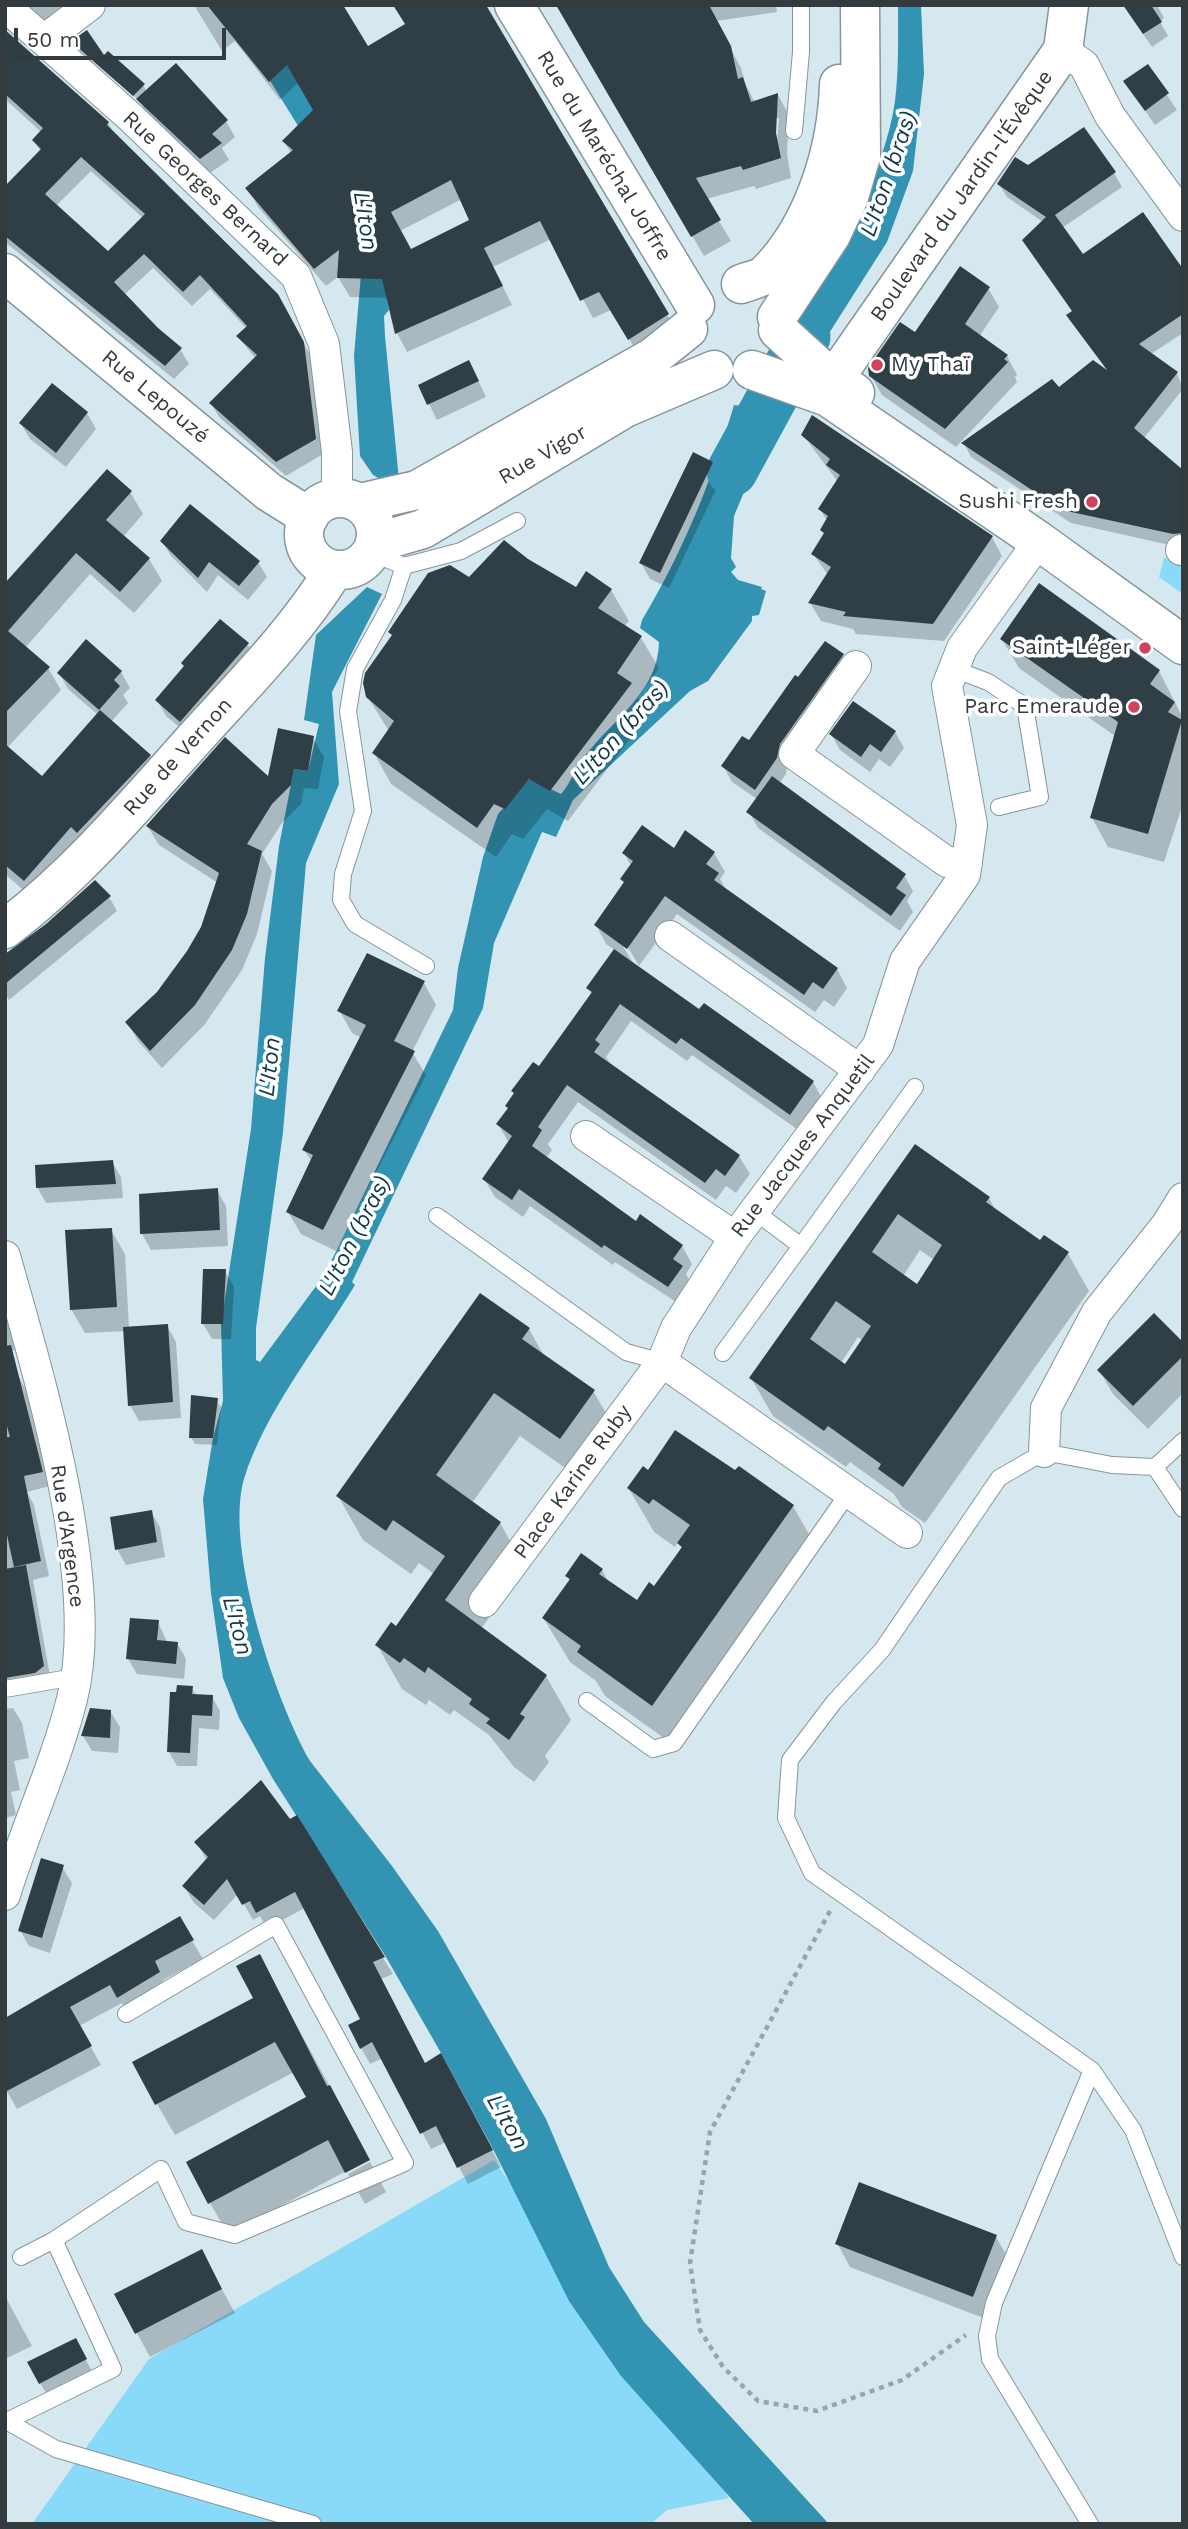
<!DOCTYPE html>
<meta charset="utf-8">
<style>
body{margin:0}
#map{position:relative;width:1188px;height:2529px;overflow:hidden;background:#d5e8ef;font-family:"Work Sans",sans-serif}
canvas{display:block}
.frame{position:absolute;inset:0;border:7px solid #343b3e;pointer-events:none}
.scale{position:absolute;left:14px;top:28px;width:212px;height:32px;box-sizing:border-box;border:4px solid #343b3e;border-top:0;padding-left:9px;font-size:21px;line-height:24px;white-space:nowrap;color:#343b3e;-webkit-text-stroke:5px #fff;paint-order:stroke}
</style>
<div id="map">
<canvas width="1188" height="2529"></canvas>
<div class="frame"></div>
<div class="scale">50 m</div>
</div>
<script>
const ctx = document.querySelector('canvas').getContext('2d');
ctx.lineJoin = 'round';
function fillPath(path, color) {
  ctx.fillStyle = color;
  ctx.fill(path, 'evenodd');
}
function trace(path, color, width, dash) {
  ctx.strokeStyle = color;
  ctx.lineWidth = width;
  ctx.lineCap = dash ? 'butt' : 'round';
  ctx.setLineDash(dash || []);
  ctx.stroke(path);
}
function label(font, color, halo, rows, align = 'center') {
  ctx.font = font + ' "Work Sans",sans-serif';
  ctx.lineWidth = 7;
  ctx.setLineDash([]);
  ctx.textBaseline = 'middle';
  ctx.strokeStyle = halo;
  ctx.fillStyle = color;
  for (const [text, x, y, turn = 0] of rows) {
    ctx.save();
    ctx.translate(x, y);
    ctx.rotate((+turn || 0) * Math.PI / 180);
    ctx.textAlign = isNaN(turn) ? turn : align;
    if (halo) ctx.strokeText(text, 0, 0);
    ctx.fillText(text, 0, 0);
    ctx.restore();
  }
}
fillPath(new Path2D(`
 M1164,558L1183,562V594L1159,577Z
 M494,2160L729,2498L667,2510L651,2524H32L149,2359Z`), '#89daf9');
fillPath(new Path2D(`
 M898,5H921L924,74L913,171L887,242L819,349L795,319C833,255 885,176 895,101C899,70 898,37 898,5Z
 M264,27L324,124L363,155L389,310L384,316L385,336L399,480L380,479L373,475L360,456L354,356L362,262L300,129L264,71Z
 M734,405L784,411L782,425L752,462L747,485L734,516L731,558L736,567L731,572L738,580L762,587L761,589L766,591L759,615L752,616V621L708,681L690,691L573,800L556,837L542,832L494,943L483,1008L352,1282L355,1285C319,1345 264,1413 244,1479C224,1547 275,1700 310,1761L392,1866L438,1931L546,2119L609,2267L644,2322L829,2524H754L621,2376L569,2301L493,2149L441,2053L386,1957L273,1779L239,1718L223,1678L211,1593L203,1499L213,1438L223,1401L221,1324L251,1129L265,958L279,846L294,769L308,771L319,724L304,720L316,635L367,587L382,594L332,692L339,784L306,863L283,1132L256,1328V1360L260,1362L325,1274L453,1010L458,968L483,857L498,814L529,779L561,794C571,783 575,768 584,757C615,717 658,692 659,642L640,628L642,620C683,552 712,480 734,405Z`), '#3393b2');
fillPath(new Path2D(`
 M21,5H75L48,26Z
 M194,5H340L368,48L484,5L678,333L641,358L611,310L593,318L551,239L493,267L512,305L407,352L397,333L388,298L350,297L338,277L326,286L258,207L248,189L291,153L284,141L315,110L299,82L280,100L235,41L222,51ZM462,199L471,221L411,251L400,231Z
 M557,5H776L777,12L716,21L741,68L745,83L755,103L778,95L789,115L787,154L791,178L756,189L754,186L706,199L731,241L704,256ZM775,118H779L777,141H774Z
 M1123,5H1157L1164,18L1160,22L1168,36L1152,47Z
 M5,29L108,123L115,135L277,295L312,358L323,454L286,476L219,417L211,403L256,359L238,337L246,328L210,289L192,306L153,268L124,295L180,349L189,364L174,379L5,242V188L41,152L34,140L41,132L5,99ZM91,171L143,218L108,253L56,206Z
 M76,43L143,85L147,92L226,121L235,137L222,148L229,160L210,173L147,115L140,101L80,51Z
 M1148,67L1177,110L1155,125L1126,82Z
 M1028,167L1114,173L1122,187L1062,228L1082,257L1183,272V333L1151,354L1177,373L1183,389L1144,438L1183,471V548L1071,523L971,457L964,443L1059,389L1109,372L1077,329L1073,312L1024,240L1043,222L1007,197L999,184Z
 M988,288L999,307L979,337L1007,356L1017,375L1015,377L1017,382L956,447L882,395L871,376L915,335Z
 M477,378L486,397L437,420L420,386Z
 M52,385L87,413L96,429L66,467L30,439L21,424Z
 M803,435L992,537L1002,556L944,641L856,634L853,629L821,621L810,603L828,575L813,554L825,535L822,530L827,521L820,509L838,482Z
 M712,463L721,479L669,588L650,579L641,563Z
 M130,492L143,514L123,537L149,559L162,581L134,613L90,574L25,648L48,668L61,690L7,748L42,779L98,715L68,689L59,673L121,672L130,688L123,695L128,703L111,722L150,756L162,778L37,902L5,874V586Z
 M162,541L258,562L267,577L248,600L218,575L207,592L171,556Z
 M527,561L576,589L611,590L629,621L624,627L641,638L659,668L638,698L648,715L568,821L547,809L523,839L512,834L496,857L391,784L374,753L389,731L367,696L469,579Z
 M220,621L248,645L257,660L190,736L166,716L157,700Z
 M1002,639L1159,671L1183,718V804L1164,862L1108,847L1092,818L1115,736L1019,668Z
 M842,655L851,671L788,760L786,774L779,784L904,875L913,891L907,901L913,912L900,931L758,828L749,812L757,799L732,782L723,766L749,743L798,680Z
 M895,732L904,748L890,767L879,759L870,772L840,750L831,734Z
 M313,738L324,757L318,789L304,788L301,804L282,823L262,854L272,871L257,934L242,970L205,1024L162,1068L138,1041L128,1023L158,993L181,964L202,928L218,883L159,845L148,827L269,779Z
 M674,850L714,853L725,872L720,879L727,892L837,969L847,988L834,1007L824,1000L815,1012L677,914L639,966L624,941L621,943L635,966L700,1012L813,1082L823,1100L801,1132L692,1055L687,1061L631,1021L606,1057L610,1063L739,1156L750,1174L736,1193L726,1186L716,1200L578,1102L548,1144L552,1150L546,1158L636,1223L682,1246L692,1264L686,1274L692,1285L679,1304L615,1262L613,1265L530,1206L523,1217L495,1197L484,1179L509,1143L498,1124L592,995L588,988L615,950L606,944L596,925L625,885L622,879L631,866L624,853Z
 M109,897L117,911L9,1000L5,993V957L46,926Z
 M424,983L436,1005L412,1052L426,1075L336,1251L301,1234L288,1212L312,1162L304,1150L362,1038L352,1033L339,1010Z
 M916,1146L989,1198L996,1211L1041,1242L1068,1254L1089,1291L925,1523L902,1507L894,1494L850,1462L846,1467L773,1416L751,1378ZM920,1250L934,1260L917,1286L903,1276ZM858,1337L863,1341L846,1366L841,1363Z
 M112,1162L121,1177L123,1198L46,1203L37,1187Z
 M217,1190L226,1206L228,1246L151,1250L142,1234Z
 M111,1230L125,1254L129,1328L167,1326L176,1342L181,1418L139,1421L130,1405L125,1331L85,1333L71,1309Z
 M225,1271L234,1287L231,1339H212L203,1324Z
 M5,1314L15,1350L5,1353Z
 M529,1329L544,1356L593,1391L619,1435L585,1482L520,1436L472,1503L500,1523L525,1567L481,1629L546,1676L571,1720L545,1756L549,1762L534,1782L514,1767L489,1735L454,1710L450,1715L429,1700L426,1705L402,1689L377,1645L396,1628L434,1574L419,1563L411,1574L363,1540L338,1496Z
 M1183,1344V1393L1148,1429L1113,1394L1099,1370Z
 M19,1377L27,1392L50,1486L27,1492L34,1505L49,1576L33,1580L51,1682L5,1681V1382Z
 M216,1400L221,1407L217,1445L195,1444L191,1437Z
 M648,1472L736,1473L793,1506L818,1550L678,1748L605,1696L596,1681L570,1662L544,1619L570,1582L567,1576L581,1556L602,1570L609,1583L637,1602L655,1588L682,1549L678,1542L675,1547L654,1532L629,1489Z
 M151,1512L160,1527L165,1557L126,1565L117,1549Z
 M158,1622L167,1642L177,1643L186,1659L184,1679L137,1674L128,1659Z
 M192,1688L196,1695L212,1697L220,1711L219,1730L199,1728L197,1766H177L169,1752Z
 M13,1708L22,1723L29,1758L14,1761L20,1790L11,1792L16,1815L5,1818V1709Z
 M110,1711L120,1727L118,1753L92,1751L83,1736Z
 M296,1817L393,1974L381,1979L425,2065L450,2072L501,2167L468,2184L446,2142L431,2149L383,2058L370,2064L361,2048L363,2019L305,1908L267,1928L260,1916L253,1920L238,1894L214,1920L194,1903L184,1886L206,1859L197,1843Z
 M62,1867L72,1883L50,1953L29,1946L20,1930Z
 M179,1919L203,1959L163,1980L169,1991L129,2015L122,2003L79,2026L101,2065L17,2109L5,2088V2019Z
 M259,1956L369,2159L228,2234L210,2203L308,2098L294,2072L175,2135L157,2104L255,1999Z
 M370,2162L386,2192L365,2204L348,2174Z
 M996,2237L1010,2261L986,2319L850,2267L837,2243Z
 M214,2275L235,2313L150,2357L116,2295Z
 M5,2296L32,2346L5,2359Z
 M75,2340L93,2373L48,2396L40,2383Z`), '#0003');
trace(new Path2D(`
 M732,471L805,337`), '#3393b2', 51);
fillPath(new Path2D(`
 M207,5H343L368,46L405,24L393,5H486L669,314L628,340L599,292L580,301L540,221L484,248L503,286L395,334L382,279L337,278L339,250L314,269L245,188L293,150L282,141L313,110L287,65L269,82ZM451,180L469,220L411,249L391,212Z
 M556,5H709L731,46L738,79L743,77L751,102L778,93L776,133L781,158L743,170L741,166L696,178L721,220L691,237Z
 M1123,5H1151L1162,22L1143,34Z
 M5,30L109,122L107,125L278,294L304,342L316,439L276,462L209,403L257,355L236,336L247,326L200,275L183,292L144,254L114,282L158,328L182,348L165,366L5,236V186L41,149L32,140L43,128L5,94ZM81,157L145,214L108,251L45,194Z
 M87,30L104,55L108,51L145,84L133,96L74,44V39Z
 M176,63L228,120L212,134L222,143L200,159L136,99Z
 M1148,64L1169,93L1145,111L1123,81Z
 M1084,127L1116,172L1055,215L1083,254L1143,212L1183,269V314L1139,344L1178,372L1134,428L1183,470V533L1173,534L1062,510L961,443L1052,379L1059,387L1093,360L1107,370L1066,315L1072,311L1022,240L1046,217L997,184L1015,157L1028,165Z
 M960,266L990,287L965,324L1008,355L1004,359L1008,362L945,429L869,376L868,368L900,322L915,332Z
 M469,360L479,381L427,405L418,385Z
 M52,383L88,412L56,453L19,423Z
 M812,415L993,536L933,624L843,616L846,612L808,603L831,567L811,554L824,533L820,530L828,516L818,509L840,475L826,465L830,459L801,435Z
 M693,452L713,462L660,573L639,563Z
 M107,469L132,491L106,520L150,558L120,592L76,553L8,631L50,667L5,713V583Z
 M190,504L260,561L239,586L209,562L198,578L160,541Z
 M504,540L528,559L576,587L586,571L612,589L598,608L642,636L617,673L632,683L550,791L529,779L505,809L494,804L477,828L372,753L394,721L366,697L363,683L365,673L392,635L388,632L428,573L450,565L469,577Z
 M1039,583L1160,670L1150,684L1175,702L1168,712L1182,720L1148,834L1090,818L1118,722L1000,639Z
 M220,619L249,643L180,722L155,700L184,666L181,663Z
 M86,639L122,671L114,680L120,686L99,710L57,673Z
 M825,641L844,654L780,744L777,758L755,790L721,766L742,736L749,740L795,675L798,677Z
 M853,701L896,731L881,752L870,744L861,757L829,734Z
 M100,710L151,755L77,833L71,827L24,881L5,865V744L42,776Z
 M278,728L314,736L308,771L294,769L291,785L272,804L247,844L262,851L247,914L232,950L195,1005L150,1051L125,1022L157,992L187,951L201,927L219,873L146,826L225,737L268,776Z
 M772,776L906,874L896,888L906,895L891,916L746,812Z
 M642,825L674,848L685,830L715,852L706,864L719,873L714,880L838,968L823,989L813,982L804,995L665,896L627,949L594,925L624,882L620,879L633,861L622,853Z
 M95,880L111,896L5,984V954L46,924Z
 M614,949L699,1009L704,1003L814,1081L790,1115L681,1038L676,1044L620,1004L595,1040L600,1044L594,1052L740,1155L725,1176L716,1169L705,1183L567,1085L538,1127L542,1130L532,1146L636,1221L640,1214L683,1245L673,1259L683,1266L668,1287L604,1245L602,1248L519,1189L512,1200L482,1179L512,1136L496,1124L508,1108L505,1106L514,1093L511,1091L533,1062L539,1066L592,992L586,988Z
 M367,953L425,981L394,1041L415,1051L323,1230L286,1212L313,1155L302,1150L366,1025L337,1011Z
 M915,1144L990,1197L986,1202L1040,1240L1044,1235L1069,1252L903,1487L878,1469L881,1464L828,1426L824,1431L749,1378ZM898,1214L942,1245L917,1284L872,1252ZM836,1301L871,1326L845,1364L810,1339Z
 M113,1160L116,1184L36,1188L35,1165Z
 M218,1188L220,1230L140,1234L139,1194Z
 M112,1228L117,1307L70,1310L65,1230Z
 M203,1269H226L223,1324H201Z
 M480,1293L530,1328L522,1339L595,1390L560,1439L494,1393L436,1475L501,1522L445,1600L547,1675L520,1714L525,1717L509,1740L486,1723L490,1719L469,1704L472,1699L428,1667L425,1673L404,1658L400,1663L375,1645L391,1622L396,1626L445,1556L393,1520L386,1531L336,1496Z
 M1154,1313L1183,1342V1356L1133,1406L1097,1370Z
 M168,1324L173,1402L128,1406L123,1327Z
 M11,1345L43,1472L24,1476L41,1561L14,1567L5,1526V1437H10L5,1419V1346Z
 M191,1395L218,1398L213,1438H189Z
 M675,1430L735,1470L739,1466L794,1505L652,1706L577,1652L581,1646L542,1618L570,1579L565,1576L581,1553L603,1569L599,1574L637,1600L649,1582L654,1586L682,1547L677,1543L690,1525L653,1499L649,1504L627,1488L643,1466L648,1470Z
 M152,1510L157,1542L115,1550L110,1517Z
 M26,1565L44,1666L35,1673L5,1678V1569Z
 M130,1618L159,1620L157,1640L178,1642L176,1664L126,1659Z
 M177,1685L193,1686L192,1694L213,1695L212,1716L192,1715L190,1753L167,1752L170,1692H176Z
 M90,1708L111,1710L110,1738L81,1736Z
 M261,1780L290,1819L297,1815L385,1957L373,1962L425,2063L441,2053L493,2150L457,2168L436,2126L420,2134L372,2042L360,2049L348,2025L360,2019L295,1892L256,1913L250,1901L242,1905L227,1879L204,1905L182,1886L208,1857L194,1842Z
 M41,1858L64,1865L42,1938L18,1931Z
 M180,1916L194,1940L155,1961L160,1972L117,1998L110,1985L70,2007L92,2046L5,2092V2018Z
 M260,1954L327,2086L330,2085L370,2160L345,2173L328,2140L208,2204L186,2162L306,2097L275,2042L155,2105L132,2062L253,1998L236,1966Z
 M859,2182L997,2235L973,2297L835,2244Z
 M202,2249L222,2289L135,2334L114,2294Z
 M76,2338L87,2359L39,2384L27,2362Z`), '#2f3f45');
const service = new Path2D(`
 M794,131L801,52V5
 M371,553L404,566L393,600L355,669L348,711L363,811L343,874L341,900L355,924L426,966
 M404,566L461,551L517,521
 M954,669L988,682L1025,706L1040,797L999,807
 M437,1216L626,1352L662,1362
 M801,1246L915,1087
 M723,1353L801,1246L754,1211
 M1183,1441L1155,1467L1112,1465L1044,1452L999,1478L882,1650L834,1702L790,1760L786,1818L812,1873L1092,2070L1133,2130L1183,2257
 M1155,1467L1183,1509
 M5,1689L75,1677
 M587,1701L653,1749L674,1743L849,1492
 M54,2240L161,2169L186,2222L235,2235L405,2163L276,1925L126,2014
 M5,2422L113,2369L54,2240L21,2257
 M8,2422L56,2449L313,2524
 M1090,2524L990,2359L987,2336L994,2303L1092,2070`);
const minor = new Path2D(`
 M5,6L128,115L296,276L324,344L337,452V498
 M44,40L90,5
 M1063,50L1084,65L1110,116L1183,216
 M1181,550H1183
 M856,666L794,754L947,862L967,863
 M670,936L860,1070
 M586,1136L735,1237
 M5,1256C38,1373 102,1582 72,1699C55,1766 25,1829 5,1895
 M1044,1452L1046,1408L1097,1312L1167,1224L1183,1198
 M907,1533L662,1362L676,1328L735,1237L878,1045L905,961L965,875L972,825L947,686L962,648L1039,541
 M484,1602L662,1362`);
const tertiary = new Path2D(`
 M834,379L1063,50L1069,5`);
const secondary = new Path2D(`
 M514,5L695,305
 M5,273L269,492L309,517`);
const primary = new Path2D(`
 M741,284C749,281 760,279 766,274C814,226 837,150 839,84
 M777,317L831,235L849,197L861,156L860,5
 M778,330L821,369L855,393
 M752,370L828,397L1039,541L1183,645
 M304 534a36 36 0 1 1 72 0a36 36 0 1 1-72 0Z
 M360,503L417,490L653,357L688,329
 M375,543L423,529L625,408L714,370
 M5,929C77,875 136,804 196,737C245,683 296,632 334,570`);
trace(service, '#85969d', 18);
trace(minor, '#85969d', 32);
trace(tertiary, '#85969d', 41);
trace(secondary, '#85969d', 41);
trace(primary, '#85969d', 41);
trace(new Path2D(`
 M830,1911L710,2132L690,2263L700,2330L723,2367L758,2401L817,2411L902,2380L966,2335`), '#97a6ab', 4.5, [5, 5]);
trace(service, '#fff', 16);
trace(minor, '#fff', 30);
trace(tertiary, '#fff', 38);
trace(secondary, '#fff', 38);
trace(primary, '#fff', 38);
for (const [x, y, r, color] of [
 [877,365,7,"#d2425d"],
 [1092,502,7,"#d2425d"],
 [1145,648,7,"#d2425d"],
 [1134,707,7,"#d2425d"]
]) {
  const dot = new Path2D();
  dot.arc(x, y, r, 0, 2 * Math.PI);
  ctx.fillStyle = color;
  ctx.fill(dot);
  trace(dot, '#fff', 2.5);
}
label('21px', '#343b3e', '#fff', [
 ["Rue du Maréchal Joffre",604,156,59],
 ["Rue Georges Bernard",205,189,43],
 ["Boulevard du Jardin-l'Évêque",962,196,-55],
 ["Rue Lepouzé",155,397,40],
 ["Rue Vigor",543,455,-30],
 ["Rue de Vernon",178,757,-48],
 ["Rue Jacques Anquetil",803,1146,-53],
 ["Place Karine Ruby",573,1482,-54],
 ["Rue d'Argence",67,1536,82]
]);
label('21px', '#343b3e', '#fff', [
 ["My Thaï",891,365,"left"],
 ["Sushi Fresh",1078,502],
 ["Saint-Léger",1131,648],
 ["Parc Emeraude",1120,707]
], 'right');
label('italic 23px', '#103a48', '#fff', [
 ["L'Iton (bras)",889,174,-71],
 ["L'Iton",365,221,81],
 ["L'Iton (bras)",621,733,-48],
 ["L'Iton",270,1067,-84],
 ["L'Iton (bras)",355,1236,-63],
 ["L'Iton",237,1626,75],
 ["L'Iton",507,2122,60]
]);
</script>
